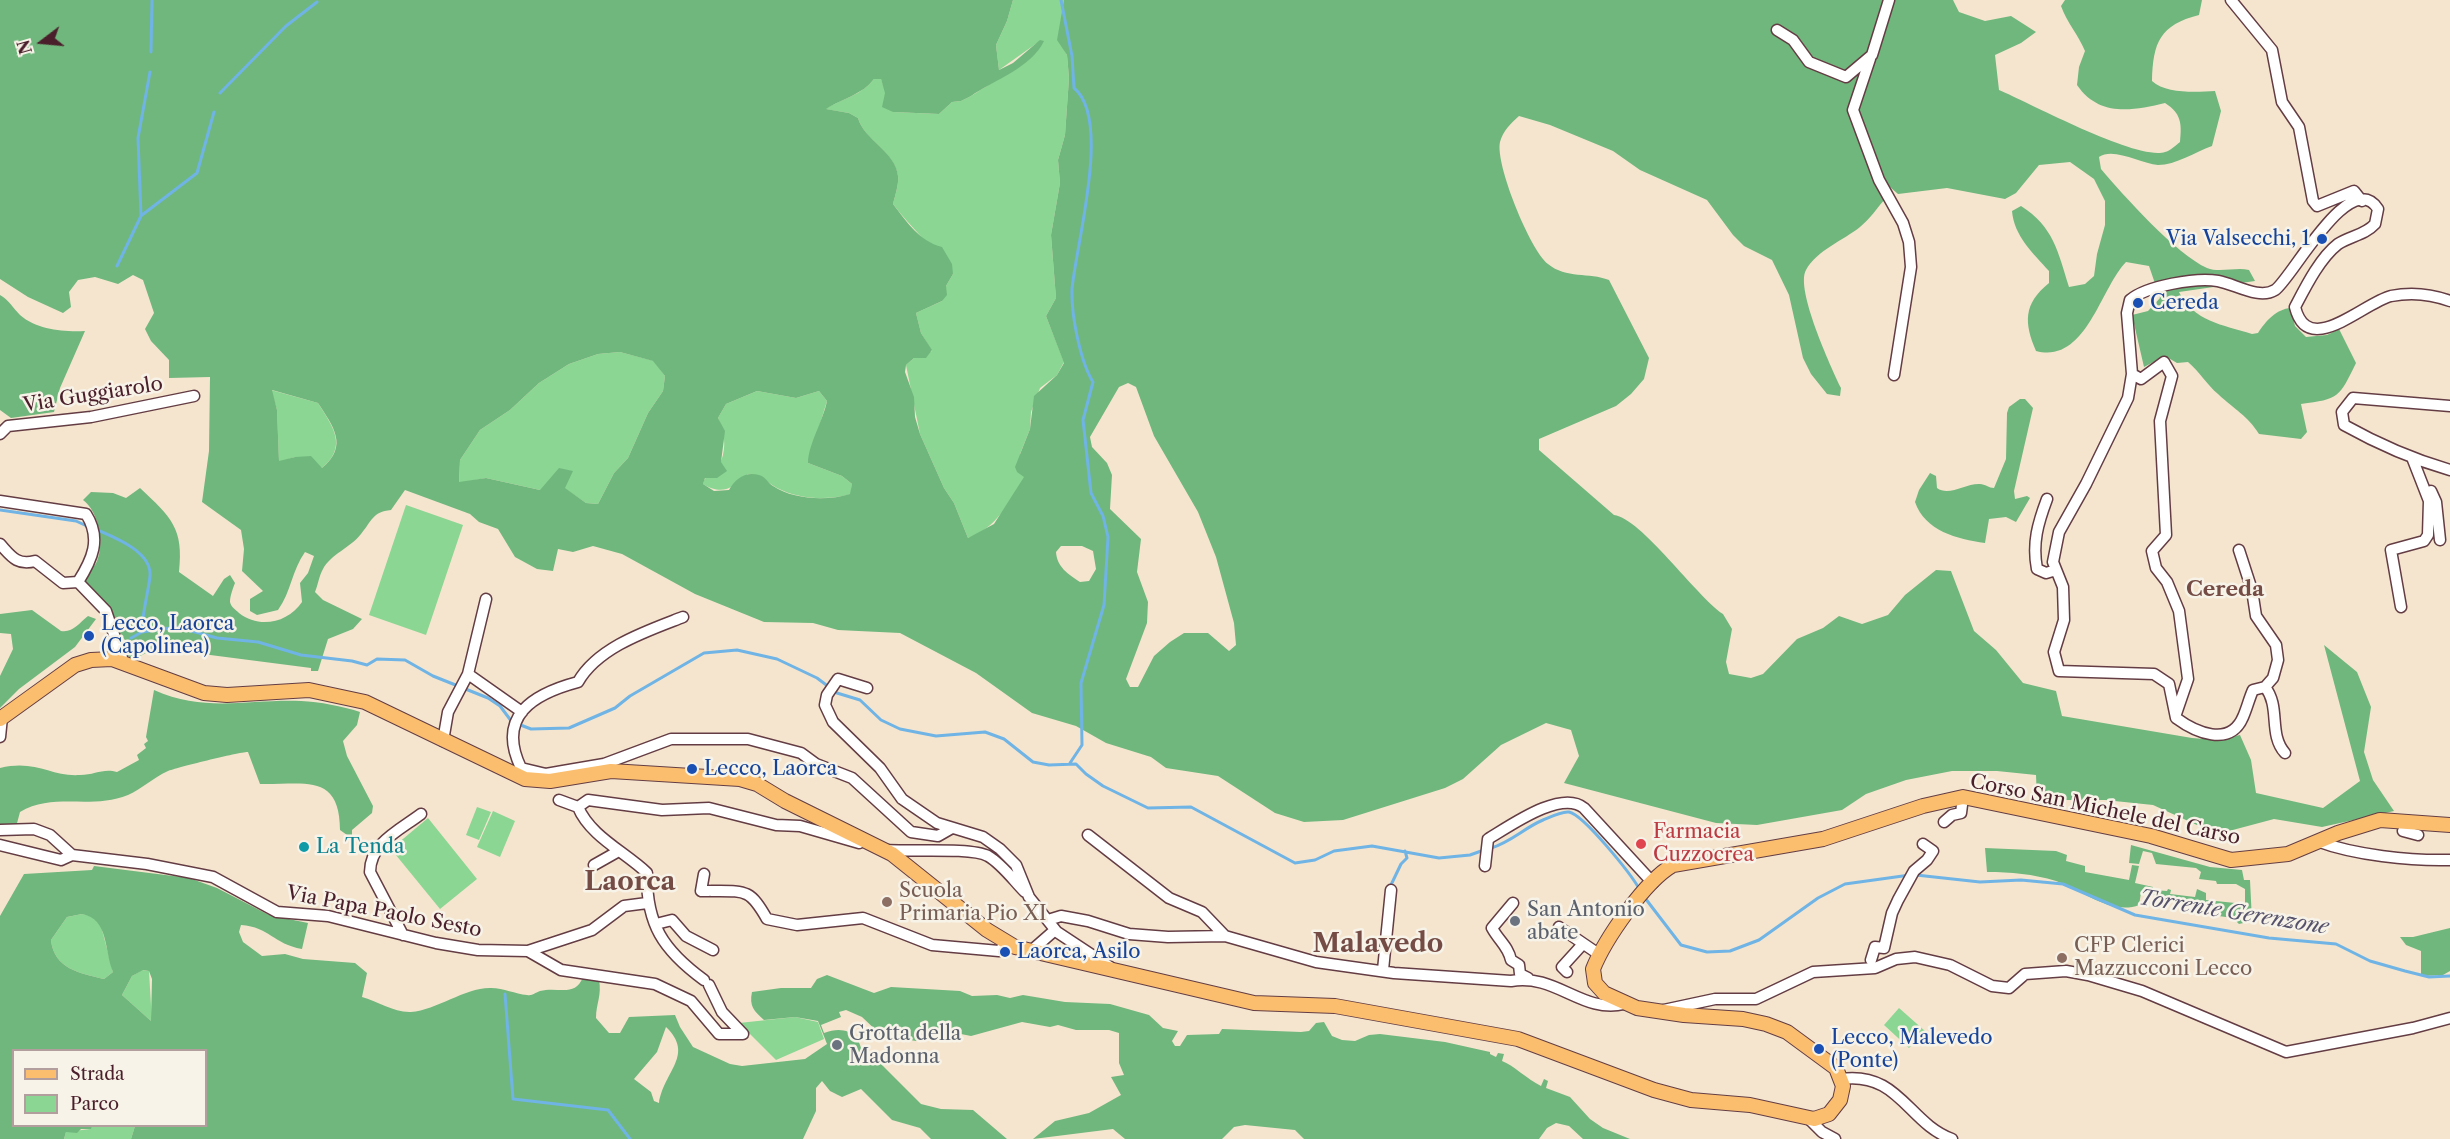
<!DOCTYPE html>
<style>
body{margin:0}
#map{position:relative;width:2450px;height:1139px;overflow:hidden;background:#f5e5cf;font-family:"Libre Caslon Text",serif}
canvas{display:block}
.legend{position:absolute;left:12px;top:1049px;width:195px;height:78px;box-sizing:border-box;background:#f7f3e8;border:2px solid #b29e9c;margin:0;padding:8px 10px;list-style:none;font-size:18px;color:#4a1f2b}
.legend li{display:flex;align-items:center;gap:12px;height:30px}
.legend b{width:30px;border:2px solid #b29e9c}
.north{position:absolute;left:12px;top:12px;width:60px;height:60px;-webkit-text-stroke:4px #f7f3e8;paint-order:stroke;rotate:254deg;font-size:16px;font-weight:700;line-height:24px;text-align:center;color:#4a1f2b}
.north::after{content:'';display:block;margin:auto;width:21px;height:27px;background:#4a1f2b;clip-path:polygon(50% 0,100% 100%,50% 72%,0 100%)}
</style>
<div id="map">
<canvas width="2450" height="1139"></canvas>
<ul class="legend">
<li><b style="height:8px;background:#fabe6e"></b>Strada</li>
<li><b style="height:16px;background:#8bd693"></b>Parco</li>
</ul>
<div class="north">N</div>
</div>
<script>
const ctx = document.querySelector('canvas').getContext('2d');
ctx.lineJoin = 'round';
function fillPath(path, color) {
  ctx.fillStyle = color;
  ctx.fill(path, 'evenodd');
}
function trace(path, color, width, dash) {
  ctx.strokeStyle = color;
  ctx.lineWidth = width;
  ctx.lineCap = dash ? 'butt' : 'round';
  ctx.setLineDash(dash || []);
  ctx.stroke(path);
}
function label(font, color, halo, rows, align = 'center') {
  ctx.font = font + ' "Libre Caslon Text",serif';
  ctx.lineWidth = 5;
  ctx.setLineDash([]);
  ctx.textBaseline = 'middle';
  ctx.strokeStyle = halo;
  ctx.fillStyle = color;
  for (const [text, x, y, turn = 0] of rows) {
    ctx.save();
    ctx.translate(x, y);
    ctx.rotate((+turn || 0) * Math.PI / 180);
    ctx.textAlign = isNaN(turn) ? turn : align;
    if (halo) ctx.strokeText(text, 0, 0);
    ctx.fillText(text, 0, 0);
    ctx.restore();
  }
}
fillPath(new Path2D(`
 M1013,0H1064L1062,46L1067,55L1069,78L1065,135L1058,160L1060,183L1051,235L1056,298L1046,316L1064,362L1057,375L1040,388L1031,412L1030,429L1020,454L1025,477C1009,502 997,528 968,538L954,503L944,488L920,434L906,365L914,358L932,351L921,333L916,313L942,301L946,286L953,274C935,249 912,229 893,204C895,196 899,184 898,176C895,152 864,140 858,118L849,113L825,109C842,99 862,95 874,79H881L893,112L939,114L952,102L961,101L971,96L1028,60L1037,43L999,70L996,45L1007,21Z
 M620,352L654,361L665,376L663,391L648,413L628,458L614,473L598,504L586,503L564,488L540,490L486,478L459,483L460,460L480,430L510,410L539,383L569,364L598,354Z
 M271,390L318,403C333,427 348,446 322,468L295,457L279,462L277,410Z
 M757,391L796,398L819,391L827,401L808,463L842,476L852,484L851,494C828,501 798,499 777,488C765,481 762,475 748,474C732,488 723,496 703,484C705,473 716,471 721,461C727,447 724,430 718,418L726,404Z
 M406,505L463,525L426,635L369,615Z
 M477,807L491,812L479,840L466,835Z
 M493,811L515,821L500,857L477,847Z
 M428,818L477,879L440,909L391,849Z
 M82,914L94,916L100,922L113,972L104,979C80,973 54,969 51,940L67,917Z
 M142,970L149,971L152,1022L122,995L132,976Z
 M1899,1008L1925,1031L1909,1048L1884,1025Z
 M795,1017L818,1022L824,1039L776,1060L739,1023Z
 M92,1126H135L131,1139H64L66,1132L90,1129Z`), '#8bd693');
fillPath(new Path2D(`
 M0,0H1013L1007,21L996,45L999,70L1013,63L1040,40L1044,41C1031,68 994,80 971,96L961,101L952,102L939,114L893,112L882,107L885,93L881,79H874C862,95 843,98 826,109L849,113L858,118C864,140 896,152 898,176C899,184 895,196 893,204C907,222 919,241 942,247L952,264L953,274L946,286L947,295L942,301L916,313L921,333L932,350L926,358H914L906,365L905,372L914,397L915,417L920,434L944,488L954,503L968,538L994,524L1024,477L1017,472L1015,467L1030,429L1034,396L1057,375L1064,363L1046,316L1056,298L1051,235L1060,183L1058,160L1065,135L1069,78L1067,55L1057,40L1064,0H1953L1959,12L1985,21L2011,16L2036,32L2021,43L1995,55L1999,90C2030,103 2137,161 2165,152C2170,151 2176,145 2180,142C2182,123 2181,113 2165,103C2132,111 2099,117 2077,85L2079,67L2085,51C2078,34 2067,23 2061,6L2065,0H2202L2199,15C2160,25 2153,42 2152,81C2166,94 2196,92 2215,91L2221,111L2212,146C2195,152 2176,165 2158,165C2141,164 2114,147 2099,157L2101,169C2124,196 2176,254 2207,268C2219,273 2236,267 2249,270L2255,281L2179,292C2193,321 2223,325 2252,334L2258,333C2266,321 2276,309 2291,308L2295,326L2306,337L2327,335L2339,329L2356,363C2339,398 2339,399 2301,404L2307,432L2301,439L2259,434C2247,415 2235,410 2218,394C2207,385 2200,372 2188,362L2177,363L2165,356L2144,367L2132,315L2148,311L2160,298L2149,266L2126,262C2100,289 2086,364 2036,351C2024,323 2023,304 2049,283V271C2033,253 2014,236 2012,211L2021,206C2054,227 2058,252 2069,287L2085,284L2094,276L2097,254L2105,225V201L2094,179L2070,162L2039,165L2016,193L2005,199L1947,188L1898,194L1876,175L1885,199C1877,208 1870,219 1860,227C1844,240 1817,250 1806,270C1795,289 1831,367 1841,388L1840,396L1827,394L1811,374L1803,358L1789,295L1772,260L1744,246L1733,235L1707,200L1640,170L1613,151L1550,125L1519,116C1511,123 1503,131 1500,142C1495,164 1530,250 1548,264C1566,279 1589,272 1609,280L1649,358L1644,379L1631,394L1616,406L1539,439V450L1614,515C1641,518 1696,596 1723,614L1732,629L1726,662L1729,674L1751,678L1763,674L1797,639L1823,628L1839,616L1862,624L1888,615L1905,595L1936,570L1951,571L1974,631L1996,650L2023,683L2056,691L2062,716L2192,738L2217,740L2240,735L2251,760L2256,793L2323,808L2360,781L2324,645L2357,672L2371,707L2364,752L2373,780L2394,811L2322,827L2274,819L2229,831L2197,825L2153,805L2105,800H2037L2036,775L1997,771H1952L1906,780L1866,794L1842,810L1757,825L1716,823L1564,783L1579,756L1571,730L1546,723L1501,745L1463,779L1445,788L1343,820L1304,822L1275,813L1218,776L1166,768L1151,757L1106,743L1076,726L1032,713L976,673L900,633L838,630L813,623L764,622L695,594L622,554L593,546L573,552L558,549L553,571L537,569L515,557L498,529L479,522L470,514L405,490L391,510C372,512 372,521 361,534C350,548 331,554 323,569C319,576 318,585 315,592L323,600L362,619L353,629L328,639L318,671H311V668L156,648L132,660L125,652L130,647L85,585C84,572 93,571 97,561C105,542 98,511 83,500L91,492L113,493L126,498L140,488C171,517 184,528 179,572L213,596L224,579L230,575L235,583C233,588 230,596 230,602C231,607 236,610 239,613C259,629 288,623 302,602L300,583L308,573L314,556L305,552C292,570 291,592 278,610L257,615L250,611V599L263,591L242,571L244,549L241,530L202,502L209,451L210,377L169,378V360L151,341L145,329L154,313L143,280L133,275L118,284L95,277L78,280L69,292L71,307L63,313L28,297L0,279ZM620,352L653,361L665,376L663,391L648,413L628,458L614,473L598,504L586,503L565,488L573,471L559,468L540,490L486,478L459,482L460,460L480,430L510,410L539,383L569,364L598,354ZM1128,383L1136,387L1154,436L1198,512L1216,557L1234,623L1236,645L1229,651L1208,633H1184L1170,642L1154,656L1138,687H1130L1126,679L1147,623L1148,602L1137,572L1141,539L1110,509L1112,475L1107,463L1092,447L1090,437L1119,387ZM272,390L318,403C333,426 349,446 322,468L311,456L295,457L279,461L277,410ZM757,391L796,398L819,391L827,401C823,421 808,445 808,463L842,476L852,484L850,494C828,501 794,500 773,486C768,483 765,476 759,475C745,471 735,479 729,490L714,491L703,484L705,478H717L727,471L721,462L725,431L718,418L726,404ZM1061,546H1082L1093,551L1096,569L1089,581L1080,582C1068,574 1057,567 1056,552Z
 M0,295C9,300 13,308 20,315C37,330 64,332 85,331L60,388L54,412L11,418L0,410Z
 M2020,399H2025L2033,408L2014,491L2015,499L2027,496L2030,498L2016,522L2006,517L1989,519L1985,543C1957,539 1925,531 1915,502L1919,490L1930,473L1936,476L1937,488C1949,497 1966,483 1980,484C1985,484 1989,488 1994,488L2006,459L2007,413L2009,407Z
 M32,610L61,631C73,633 79,623 88,616L96,619L75,647L19,689L0,708V676L13,649L11,634L0,633V614Z
 M154,690C206,713 247,699 301,701C320,702 342,706 360,712L357,725L343,741L347,756L373,806L372,813L352,830V835H347L340,830C340,772 303,785 260,784L248,752C243,751 175,768 168,771C154,777 142,789 128,795C91,810 54,792 20,812L16,827L0,826V768C36,759 51,777 80,775C95,775 103,768 117,772L139,760L137,755L146,748L144,744L148,741L146,737Z
 M2131,845L2210,867L2242,870L2244,880H2250L2252,921L2239,924L2233,918L2190,912L2191,901L2141,893L2139,905C2112,916 2080,889 2056,881C2033,874 2011,872 1987,872L1985,848L2056,851L2067,855L2066,861L2085,866V872L2129,880L2132,865L2139,866L2135,883L2153,887V890L2167,891L2168,889L2171,890L2170,894L2195,897L2197,889L2206,893V900L2245,904V889L2236,884H2217L2216,881L2199,879L2201,872L2196,868L2156,864L2152,853L2143,851L2139,864L2129,863Z
 M94,866L189,878L217,888L269,915L308,923L302,949C273,944 270,927 241,925L239,932L243,942L262,956L285,954L303,959L355,963L367,973L362,997C377,1001 395,1013 411,1012C437,1010 466,987 491,988C504,988 515,994 527,995C533,996 534,993 540,991C558,986 575,998 583,977L599,980C602,995 596,1004 596,1018L609,1033H620L629,1017L675,1015L680,1027L693,1047L730,1064L742,1066L805,1059L827,1044L818,1021L795,1017L764,1020C754,1011 749,1006 752,992L781,988H811L817,979L827,975L874,993L891,987L960,991L972,996L997,995L1010,998L1023,995L1065,1002L1110,1004L1149,1015L1163,1028L1178,1031L1172,1041L1175,1046H1180L1187,1035L1219,1034L1222,1029L1301,1032L1309,1031L1316,1023L1324,1022L1332,1036L1342,1040L1355,1041L1369,1035L1380,1034L1445,1042L1490,1052V1054L1496,1057L1498,1053L1504,1054L1502,1061C1513,1065 1527,1079 1541,1086L1544,1079L1548,1081L1546,1088L1570,1097L1590,1119L1603,1128L1630,1139H1583L1569,1126L1556,1123L1547,1128L1539,1139H1304L1295,1130L1245,1125L1234,1127L1222,1139H1125L1113,1129L1033,1139L1055,1121L1089,1113L1121,1095L1111,1077L1124,1075L1119,1063V1033L1109,1030H1076L1058,1025L1050,1027L1022,1022L971,1036L956,1033L916,1041L881,1035L862,1017L846,1010L839,1012L841,1017L821,1025L824,1033C846,1024 863,1035 862,1059H876L921,1104L941,1109L973,1110L1007,1139H931L920,1128L892,1120L861,1089L842,1097L830,1091L822,1081L816,1088V1111L803,1139H131L135,1126H206V1050H14V1126H92L91,1129H81L77,1133L66,1132L64,1139H0V916L24,874L92,870ZM82,914C109,919 104,950 113,972L104,979C80,973 54,969 51,940L67,917ZM143,970L149,971L152,979L151,1021L122,995L132,976ZM666,1027C695,1055 664,1071 659,1103L654,1101L651,1092L634,1079L657,1052Z
 M2450,928V971L2443,975L2421,976V951L2406,945L2400,937H2413Z`), '#70b77d');
trace(new Path2D(`
 M1061,0L1072,56L1074,88C1112,119 1076,244 1072,289C1071,314 1080,361 1093,382L1083,420L1091,493L1103,516L1108,537L1104,605L1081,683L1082,745L1070,763
 M151,52L152,0
 M220,93L286,26L317,2
 M142,215L197,173L214,112
 M117,266L141,216L138,138L150,72
 M0,510L76,521L89,527
 M95,529C113,537 152,551 150,576C148,595 142,612 142,632
 M131,638L142,632L177,627L217,638L258,642L301,655L352,661L367,665L377,659L405,660L433,676L488,698L500,706L512,722
 M518,724L531,729L569,728L615,708L630,696L704,653L737,650L777,659L817,678L837,693L860,700L881,720L900,729L936,736L985,732L1004,739L1033,762L1049,765L1076,764L1086,774L1103,786L1148,808L1191,807L1295,863L1315,860L1334,851L1372,846L1439,858L1470,855L1484,850
 M1491,848C1511,842 1524,828 1543,820C1550,817 1562,811 1569,812C1584,815 1631,874 1640,890
 M1916,875L1980,882L2021,880L2063,884L2135,915L2269,938L2336,944L2370,961L2405,971L2429,977L2450,976
 M1390,887L1401,864L1407,858L1405,851
 M1645,898L1681,945L1707,952L1730,951L1759,940L1818,898L1845,884L1910,875
 M505,994L513,1099L608,1110L630,1139`), '#6fb4e5', 3);
const minor = new Path2D(`
 M2231,0L2272,50L2282,102L2299,127L2313,201L2317,206L2354,191L2362,201
 M1777,30L1793,40L1809,62L1846,77L1872,55L1889,0
 M1870,59L1853,110L1879,180L1903,223L1909,242L1911,267L1894,375
 M2132,374L2141,379L2164,362L2172,376L2160,421L2166,535L2152,551L2156,568L2167,582L2179,611L2188,679L2176,714
 M2450,406L2353,398L2342,412L2344,425C2378,444 2412,459 2450,470
 M0,434L8,426L91,417L194,396
 M2431,491L2436,502L2440,540
 M2047,499C2038,523 2032,543 2037,569L2046,573L2056,570
 M0,501L86,514C102,539 92,560 78,582
 M0,544C11,556 17,566 35,561L63,583L78,582L106,611L124,664
 M2239,550L2252,590L2256,616L2276,645L2278,660L2273,678L2265,687L2253,690C2249,699 2247,708 2243,717C2230,748 2195,732 2176,718L2169,684L2154,674L2059,671L2054,652L2064,620L2063,587L2053,562L2059,532L2086,484L2128,398L2132,374L2127,313L2130,300C2146,286 2197,277 2218,281C2235,284 2259,300 2275,290C2291,280 2350,166 2378,209L2375,224C2365,235 2350,236 2338,244C2320,258 2306,286 2295,307C2308,359 2363,303 2391,296C2411,292 2431,294 2450,301
 M2401,607L2391,550L2424,541L2428,535L2429,501L2413,460
 M468,674L522,712
 M2265,687C2281,707 2268,734 2285,753
 M867,688L838,679L827,695L825,705L833,722L880,768L902,799L937,823L983,837L1000,849L1016,865L1029,897L1057,932L1110,967
 M0,737L2,717
 M443,741L448,712L468,674L486,599
 M563,771L604,764L671,739H748L801,753L816,764L852,778L911,832L938,836L952,828
 M564,778L563,771L546,774L521,768C496,716 533,694 578,682C598,647 647,631 683,617
 M559,800L578,807C590,836 625,852 647,873C646,924 663,950 704,980
 M578,807L588,800L662,810L709,808L776,825L800,826L859,843
 M1944,822L1952,815L1961,813L1963,797
 M0,830L34,829L50,835L72,855L147,864L213,877L277,912L328,916L436,943L478,950L528,951L592,930L624,906L647,903
 M2403,831L2418,835
 M1088,835L1169,898L1202,912L1225,936
 M2317,841C2354,855 2410,861 2450,860
 M0,845L61,860L72,855
 M885,850C909,852 971,847 988,856C1002,864 1014,881 1025,892
 M594,865L617,852
 M1485,866L1488,839C1510,826 1561,789 1584,808L1653,883
 M704,874L701,891H709
 M711,891C746,891 750,889 767,919L797,925L863,918L932,945L999,951L1007,944
 M1513,903L1492,928C1499,941 1508,946 1511,960L1519,965L1520,974L1528,978
 M1048,920L1061,916L1088,921L1129,934L1168,937L1225,936L1316,962L1394,973L1511,981C1556,973 1582,1014 1624,1004
 M656,924L672,920L686,936L713,950
 M1559,927L1600,955
 M403,935L370,872C370,843 400,830 421,814
 M528,951L561,970L655,984L691,1001L719,1034H743
 M1031,951L1055,930
 M1871,960L1875,947L1884,948L1892,913L1898,900L1914,871L1927,860L1933,851L1923,844
 M1383,970L1391,890
 M1567,972L1562,967L1582,945
 M709,985L722,1012L743,1034
 M1659,1011L1715,999H1756L1813,972L1875,968L1896,959L1915,957L1950,965L1992,986L2009,988L2025,974L2066,971L2088,975L2142,991L2286,1052L2413,1028L2450,1018
 M1841,1079C1899,1071 1908,1123 1952,1139
 M1809,1119L1822,1132L1835,1139`);
const major = new Path2D(`
 M0,719L75,665L91,660L112,659L204,693L227,695L309,690L365,702L525,779L550,781L611,771L740,779L757,784L785,801L892,854L987,930L1015,947L1254,1003L1335,1006L1518,1039L1654,1090L1691,1100L1750,1105L1814,1119L1829,1114L1840,1100L1843,1086L1836,1068L1787,1032L1766,1024L1743,1019L1684,1015L1637,1008L1604,993L1595,983L1593,969C1605,939 1645,881 1673,865L1823,839L1923,806L1963,797L2151,836L2231,860L2288,854L2338,833L2380,820L2450,825`);
trace(minor, '#643d44', 13);
trace(major, '#643d44', 16);
trace(minor, '#fff', 10);
trace(major, '#fabe6e', 14);
for (const [x, y, r, color] of [
 [2322,239,6,"#1a4fb4"],
 [2138,303,6,"#1a4fb4"],
 [89,636,6,"#1a4fb4"],
 [692,769,6,"#1a4fb4"],
 [1641,844,6,"#e0444e"],
 [304,847,6,"#0f9aa8"],
 [887,902,6,"#8d6e63"],
 [1515,921,6,"#6b7280"],
 [1005,952,6,"#1a4fb4"],
 [2062,958,6,"#8d6e63"],
 [837,1045,6,"#6b7280"],
 [1819,1049,6,"#1a4fb4"]
]) {
  const dot = new Path2D();
  dot.arc(x, y, r, 0, 2 * Math.PI);
  ctx.fillStyle = color;
  ctx.fill(dot);
  trace(dot, '#f7f3e8', 2);
}
label('20px', '#164399', '#f7f3e8', [
 ["Via Valsecchi, 1",2310,239,"right"],
 ["Cereda",2150,303],
 ["Lecco, Laorca",101,624],
 ["(Capolinea)",101,647],
 ["Lecco, Laorca",704,769],
 ["Laorca, Asilo",1017,952],
 ["Lecco, Malevedo",1831,1038],
 ["(Ponte)",1831,1061]
], 'left');
label('20px', '#4a1f2b', '#f7f3e8', [
 ["Via Guggiarolo",93,395,-9],
 ["Corso San Michele del Carso",2105,810,12],
 ["Via Papa Paolo Sesto",384,912,11]
]);
label('20px', '#be3a42', '#f7f3e8', [
 ["Farmacia",1653,832],
 ["Cuzzocrea",1653,855]
], 'left');
label('20px', '#0d838f', '#f7f3e8', [
 ["La Tenda",316,847]
], 'left');
label('20px', '#785e54', '#f7f3e8', [
 ["Scuola",899,891],
 ["Primaria Pio XI",899,914],
 ["CFP Clerici",2074,946],
 ["Mazzucconi Lecco",2074,969]
], 'left');
label('20px', '#5b616d', '#f7f3e8', [
 ["San Antonio",1527,910],
 ["abate",1527,933],
 ["Grotta della",849,1034],
 ["Madonna",849,1057]
], 'left');
label('bold 21px', '#754c45', '#f7f3e8', [
 ["Cereda",2225,590]
]);
label('italic 21px', '#57536c', '#f7f3e8', [
 ["Torrente Gerenzone",2234,913,9]
]);
label('bold 26px', '#754c45', '#f7f3e8', [
 ["Laorca",630,882],
 ["Malavedo",1378,944]
]);
</script>
